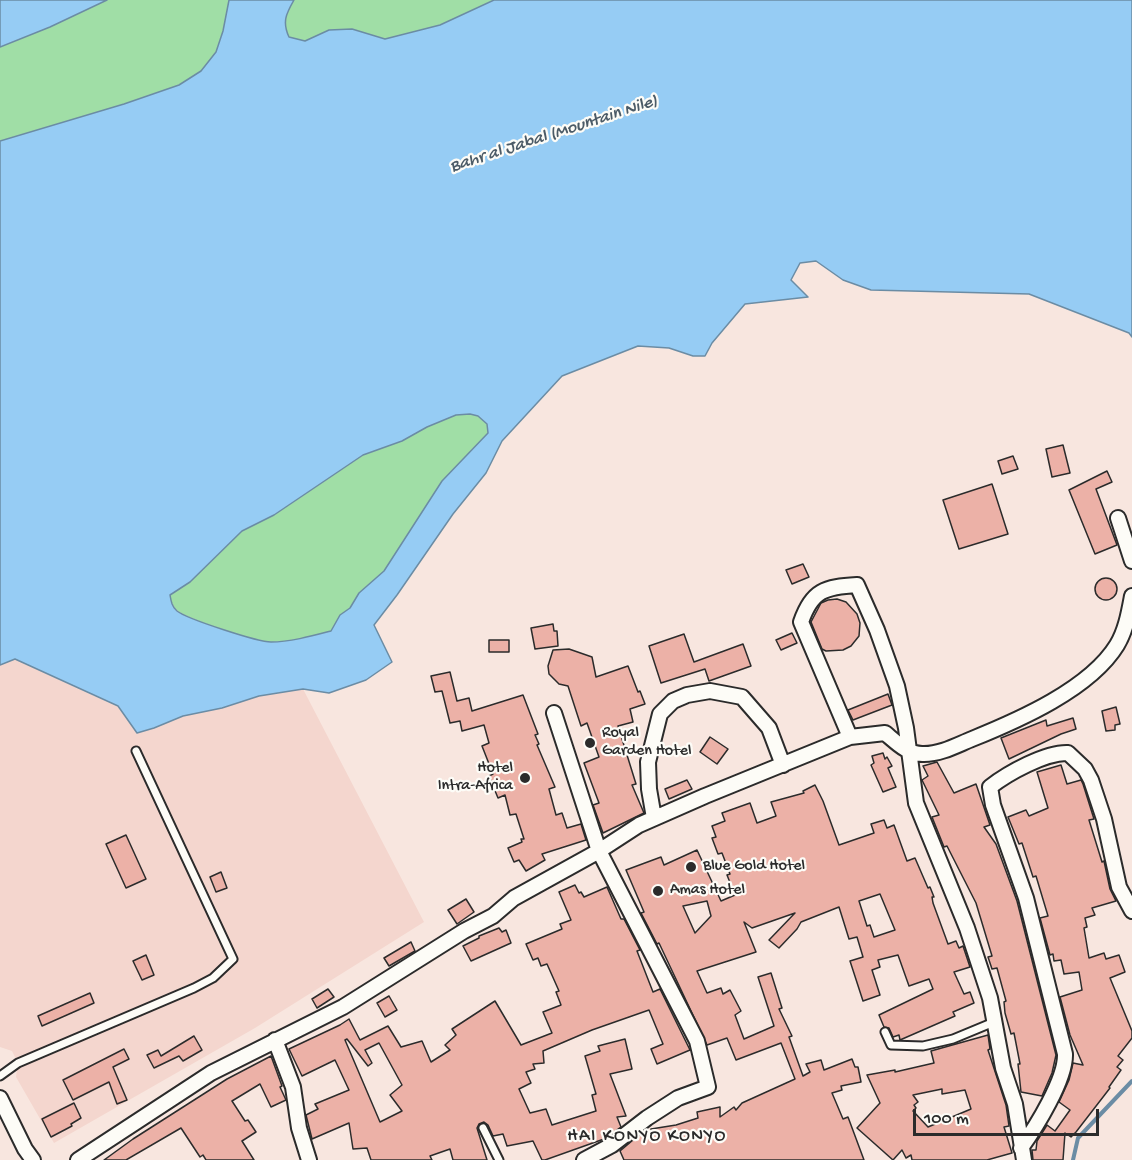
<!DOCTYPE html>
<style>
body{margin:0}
#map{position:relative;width:1132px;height:1160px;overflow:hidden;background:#f8e6df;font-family:"Gochi Hand",sans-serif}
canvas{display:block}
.scale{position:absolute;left:913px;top:1109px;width:186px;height:27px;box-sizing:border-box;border:3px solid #2b2b2b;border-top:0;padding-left:8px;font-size:18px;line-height:21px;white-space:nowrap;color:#2b2b2b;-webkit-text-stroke:4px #fdfcf7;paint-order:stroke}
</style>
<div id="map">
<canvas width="1132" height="1160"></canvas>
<div class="scale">100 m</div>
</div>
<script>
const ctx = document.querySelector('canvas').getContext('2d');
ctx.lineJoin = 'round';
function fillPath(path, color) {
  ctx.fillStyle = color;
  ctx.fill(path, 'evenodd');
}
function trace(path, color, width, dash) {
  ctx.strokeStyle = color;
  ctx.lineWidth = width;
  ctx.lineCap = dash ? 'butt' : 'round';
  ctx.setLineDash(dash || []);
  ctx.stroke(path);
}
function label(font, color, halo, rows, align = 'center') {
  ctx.font = font + ' "Gochi Hand",sans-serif';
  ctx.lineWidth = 4.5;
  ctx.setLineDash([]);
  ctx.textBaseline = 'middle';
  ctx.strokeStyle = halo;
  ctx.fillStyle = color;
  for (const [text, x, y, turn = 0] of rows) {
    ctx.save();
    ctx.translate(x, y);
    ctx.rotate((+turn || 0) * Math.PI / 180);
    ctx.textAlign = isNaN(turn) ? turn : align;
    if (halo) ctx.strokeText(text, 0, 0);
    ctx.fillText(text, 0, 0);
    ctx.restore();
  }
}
fillPath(new Path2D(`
 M15,659L118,707L137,733L154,728L183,716L222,708L259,696L303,689L424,922L255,1028L54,1143L16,1077L18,1063L12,1051L0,1047V665Z`), '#f4d6ce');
fillPath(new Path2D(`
 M107,0H229L223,31L216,52L201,71L179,85L124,104L0,141V47L50,27Z
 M294,0H494L440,25L385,39L352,29L329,30L305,41L297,40L289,37C282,22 286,14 294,0Z
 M470,414L478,416L487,424L488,433L484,440L472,449L384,571L360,593L350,608L340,615L331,631C312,636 291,642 271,642C258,642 187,619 178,611C173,607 171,601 170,595L190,582L242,531L274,515L363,455L402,441L427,427L456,415Z`), '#a0dea6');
const water = new Path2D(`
 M0,0H107L50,27L0,47Z
 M229,0H294C286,14 282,22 289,37L305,41L329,30L352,29L385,39L440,25L494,0H1132V337L1129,333L1029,294L871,290L843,280L816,261L800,263L791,280L808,297L745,304L712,343L705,356H693L669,348L638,346L562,376L502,441L486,473L453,514L397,595L374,625L392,662L366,680L329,693L303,689L259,696L222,708L183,716L154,728L137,733L118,706L15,659L0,665V141L124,104L179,85L201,71L216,52L223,31ZM470,414L478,416L487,424L488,433L442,481L384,571L359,593L350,608L340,615L331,631C312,636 290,642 271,642C258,642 187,619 177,611C172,607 171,601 170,595L190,582L242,531L274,515L363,455L402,441L427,427L456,415Z`);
fillPath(water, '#96ccf4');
trace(water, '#6b8ca4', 1.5);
trace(new Path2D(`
 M1073,1160L1078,1138L1132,1081`), '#6b8ca4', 4);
const building = new Path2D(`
 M1063,445L1070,473L1052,477L1046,449Z
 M1013,456L1018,469L1002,474L998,461Z
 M1107,471L1112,482L1096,489L1117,545L1095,554L1069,490Z
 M992,484L1008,534L959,549L943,500Z
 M803,564L809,577L792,584L786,570Z
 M1095 589a11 11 0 1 1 22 0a11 11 0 1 1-22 0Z
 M837,599L846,602L857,614L860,623L859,636L851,646L843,650L826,651L822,649L811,622L821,603L828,600Z
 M553,624L554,631H557L558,646L535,649L531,628Z
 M792,633L797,643L781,650L776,640Z
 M684,634L694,662L743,644L751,666L709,681L705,669L661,683L649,646Z
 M489,640H509V652H489Z
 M569,649L592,657L596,677L628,666L638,692L640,691L645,704L630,709L633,722L618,726L636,784L632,785L644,813L603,833L593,805L599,803L584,763L599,757L587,723L581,726L568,686L559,684L549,674L548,666L553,650Z
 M450,672L457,701L469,698L472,711L523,695L538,734L535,735L539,744L537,745L555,787L549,789L556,815L562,813L567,828L581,824L586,840L542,854L545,860L526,871L519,860L514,862L508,848L522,842L521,839H524L516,814L510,815L505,795L498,798L489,776L493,774L482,746L489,743L484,725L462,731L460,721L450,723L442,691L435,692L431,676Z
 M888,694L892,705L853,720L848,710Z
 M1116,707L1120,724L1115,725V730L1106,731L1102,711Z
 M1073,718L1076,729L1061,734L1009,759L1001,738L1046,720L1047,726Z
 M710,737L728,749L717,764L700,752Z
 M883,753L885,759L887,757L892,766L888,768L896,787L883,792L871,765L874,763L872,756Z
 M937,762L954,793L976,784L990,825L984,827L996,844L1017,901L1056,1055L1052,1073L1042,1096L1021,1092L1018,1064H1020L1014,1033L1011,1034L1005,1013L1004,1002L1006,1001L997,968L992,969L988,957L992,956L976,903L947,846L944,847L932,817L939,815L922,780L928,776L923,766Z
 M1061,765L1067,784L1081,780L1083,784L1094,819L1089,820L1102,862L1104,861L1110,889L1116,901L1092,908L1095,915L1085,918L1087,927L1084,928L1089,958L1104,953L1106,959L1119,955L1125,972L1110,978L1132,1031V1038L1118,1056L1123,1060L1117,1067L1121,1070L1109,1087L1110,1088L1076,1132L1071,1137L1065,1133L1063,1160H1033L1032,1150H1036L1037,1141L1047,1125L1055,1131L1070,1110L1059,1102L1069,1080L1073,1063L1083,1065L1070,1035L1060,997L1082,990L1079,972L1064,974L1061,960L1054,961L1053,954L1050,955L1040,918L1048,916L1036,876L1033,877L1022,843L1019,844L1008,817L1026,810L1029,816L1048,808L1037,772Z
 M687,780L692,789L669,799L665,789Z
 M815,785L823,801L839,845L874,833L871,824L884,820L887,828L894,825L907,861L915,858L928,888L930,887L934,897H932L933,903L948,944L956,941L959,948L963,946L970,967L954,972L964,994L970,992L974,1003L953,1012L955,1016L900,1040L899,1035L893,1037L889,1028L884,1027L879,1015L933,989L929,979L909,986L898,955L878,960L880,967L872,970L880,995L863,1001L850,961L863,957L857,937L849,939L839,907L801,922L797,929L779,948L769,940L795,913L752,928L744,922L756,952L697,971L707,993L721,988L723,994L730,990L741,1011L735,1015L744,1039L774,1026L758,977L771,973L782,1008L779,1009L792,1036L789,1037L803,1076L810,1072L806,1064L821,1060L824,1070L852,1059L855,1067H858L861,1082L841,1086L842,1090L832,1093L843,1119L848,1117L864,1160H624L620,1151L639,1135L652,1132L651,1129L676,1125L698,1118L697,1112L720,1107V1117L734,1107L736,1110L742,1103L795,1079L781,1043L736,1060L727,1038L707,1045L659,943L657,944L641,913L644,912L626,870L661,857L664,865L697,850L721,901L735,895L727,875L730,874L722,853L718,854L712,838L716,837L712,826L725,821L722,813L750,803L757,823L776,816L771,802L804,793L803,791ZM880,894L895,930L874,937L870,925L867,926L859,901ZM707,901L711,916L695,933L683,906Z
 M126,835L146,879L126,888L106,844Z
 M221,872L227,888L216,892L210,877Z
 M575,885L579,893L581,892L584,897L607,887L621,919H624L640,950L637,951L653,992L660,989L690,1050L657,1064L651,1049L663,1044L649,1010L592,1030L543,1051L544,1063L533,1064L535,1069L526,1072L531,1083L519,1089L530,1113L546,1109L552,1125L596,1111L592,1095L596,1094L585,1056L600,1051L598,1046L625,1039L632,1069L610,1074L626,1116L617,1117L621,1127L604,1139L545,1160H542L533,1141L507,1146L503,1134L493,1136L488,1125L484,1122L479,1124L477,1128L487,1160H453L450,1149L430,1156L432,1160H371L367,1148L353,1149L349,1123L312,1139L306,1115L318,1109L315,1104L349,1090L335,1060L302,1076L289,1049L340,1025L349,1019L360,1040L388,1026L401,1047L422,1041L431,1062L450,1050L445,1045L456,1035L452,1029L495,1001L521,1045L552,1033L543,1012L561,1005L556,992L559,991L547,964L541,966L538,958L533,960L526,944L562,929L560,924L571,920L559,892ZM347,1039L368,1066L372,1063L365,1050L379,1043L402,1085L390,1095L402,1111L380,1122L345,1040Z
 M466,899L474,912L457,924L448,910Z
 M499,928L502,932L506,930L511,943L471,961L463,946L479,938V936Z
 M411,942L415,951L389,966L384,958Z
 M146,955L154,975L142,980L133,961Z
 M328,989L334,997L317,1008L312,999Z
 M90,993L94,1003L42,1026L38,1016Z
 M389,996L397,1010L385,1017L377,1003Z
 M988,1035L990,1049L988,1050L1006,1105L1009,1126L1004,1127L1012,1153L987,1160H912L911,1155L906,1158L902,1150L893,1160L857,1128L880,1103L867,1075L895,1070V1072L934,1063L931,1051ZM942,1089V1094L965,1090L971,1109L928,1127L913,1111L916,1108L914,1105L918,1102L913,1095Z
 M194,1036L202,1050L183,1061L179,1056L154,1068L147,1055L158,1050L161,1056Z
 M124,1049L129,1059L113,1067L127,1100L117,1104L109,1082L73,1100L63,1080Z
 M271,1056L282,1086L280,1087L286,1100L271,1107L260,1084L232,1101L245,1121L248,1120L256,1132L242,1141L254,1160H206L203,1155L200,1157L181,1128L126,1160H104L133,1139L227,1079Z
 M74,1103L81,1118L71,1124L72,1126L51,1137L42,1119Z`);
fillPath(building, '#ecb1a7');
trace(building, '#2b2b2b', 1.5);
const service = new Path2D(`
 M885,1032L891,1045L923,1046L953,1039L994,1022
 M0,1076L18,1063L194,988L213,978L233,959L136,751
 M483,1128L499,1160`);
const minor = new Path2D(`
 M1118,518L1132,561
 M554,713L599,851L697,1041L708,1087L678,1098L647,1118L612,1145L584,1160
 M850,737L801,622C812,590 825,587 857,585L877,630L897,686L906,728L916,803L967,928L990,998L1003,1068L1015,1104L1024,1160
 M654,818L649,789L648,762L660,714L673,701L687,695L710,691L742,697L769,728L783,765
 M275,1040L293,1087L299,1128L309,1160
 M0,1098L25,1149L33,1160
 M1021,1148C1036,1127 1066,1079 1065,1054L1026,898L993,805L990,787C1008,773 1046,752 1068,753L1085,769L1091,780L1104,819L1119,887L1132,911
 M78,1160L211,1073L343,1007L464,931L493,916L514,898L599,851L639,825L705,796L850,737L885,733C897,743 908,755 924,754C941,754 957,745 972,739C1019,720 1090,689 1117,645C1126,630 1129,612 1132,596`);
trace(service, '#2b2b2b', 11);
trace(minor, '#2b2b2b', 18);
trace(service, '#fdfcf7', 7);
trace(minor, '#fdfcf7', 14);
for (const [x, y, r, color] of [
 [590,743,6,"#2b2b2b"],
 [525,778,6,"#2b2b2b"],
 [691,867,6,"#2b2b2b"],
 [658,891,6,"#2b2b2b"]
]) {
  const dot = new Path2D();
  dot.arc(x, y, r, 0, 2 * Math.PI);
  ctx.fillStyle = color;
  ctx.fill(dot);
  trace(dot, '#fdfcf7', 2);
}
label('16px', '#2b2b2b', '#fdfcf7', [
 ["Royal",602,734],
 ["Garden Hotel",602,752],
 ["Hotel",513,769,"right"],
 ["Intra-Africa",513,787,"right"],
 ["Blue Gold Hotel",703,867],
 ["Amas Hotel",670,891]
], 'left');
label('italic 18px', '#4b5b67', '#fdfcf7', [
 ["Bahr al Jabal (Mountain Nile)",554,135,-18]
]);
ctx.letterSpacing = '1.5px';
label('18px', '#2b2b2b', '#fdfcf7', [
 ["HAI KONYO KONYO",647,1137]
]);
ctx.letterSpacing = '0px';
</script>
